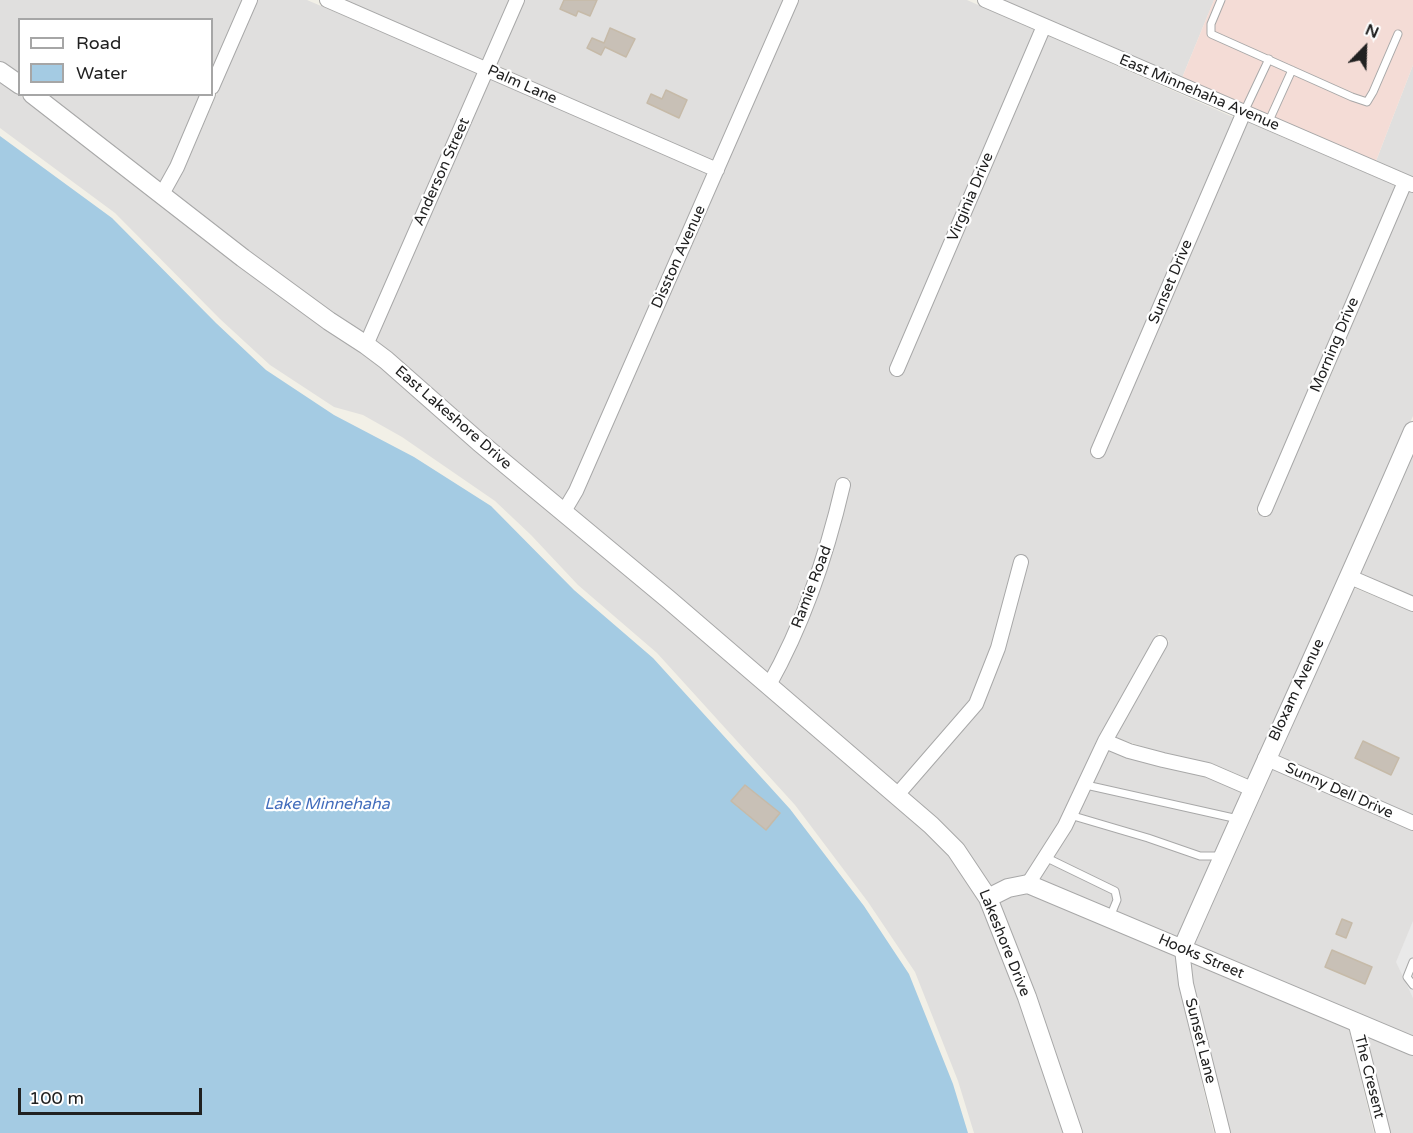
<!DOCTYPE html>
<style>
body{margin:0}
#map{position:relative;width:1413px;height:1133px;overflow:hidden;background:#f2f0e7;font-family:"Varela Round",sans-serif}
canvas{display:block}
.legend{position:absolute;left:18px;top:18px;width:195px;height:78px;box-sizing:border-box;background:#fff;border:2px solid #a6a6a6;margin:0;padding:8px 10px;list-style:none;font-size:18px;color:#212121}
.legend li{display:flex;align-items:center;gap:12px;height:30px}
.legend b{width:30px;border:2px solid #a6a6a6}
.north{position:absolute;left:1335px;top:18px;width:60px;height:60px;-webkit-text-stroke:4px #fff;paint-order:stroke;rotate:23deg;font-size:16px;font-weight:700;line-height:24px;text-align:center;color:#212121}
.north::after{content:'';display:block;margin:auto;width:21px;height:27px;background:#212121;clip-path:polygon(50% 0,100% 100%,50% 72%,0 100%)}
.scale{position:absolute;left:18px;top:1088px;width:184px;height:27px;box-sizing:border-box;border:3px solid #212121;border-top:0;padding-left:8px;font-size:18px;line-height:21px;white-space:nowrap;color:#212121;-webkit-text-stroke:4px #fff;paint-order:stroke}
</style>
<div id="map">
<canvas width="1413" height="1133"></canvas>
<ul class="legend">
<li><b style="height:8px;background:#fff"></b>Road</li>
<li><b style="height:16px;background:#a4cbe3"></b>Water</li>
</ul>
<div class="north">N</div>
<div class="scale">100 m</div>
</div>
<script>
const ctx = document.querySelector('canvas').getContext('2d');
ctx.lineJoin = 'round';
function fillPath(path, color) {
  ctx.fillStyle = color;
  ctx.fill(path, 'evenodd');
}
function trace(path, color, width, dash) {
  ctx.strokeStyle = color;
  ctx.lineWidth = width;
  ctx.lineCap = dash ? 'butt' : 'round';
  ctx.setLineDash(dash || []);
  ctx.stroke(path);
}
function label(font, color, halo, rows, align = 'center') {
  ctx.font = font + ' "Varela Round",sans-serif';
  ctx.lineWidth = 4.5;
  ctx.setLineDash([]);
  ctx.textBaseline = 'middle';
  ctx.strokeStyle = halo;
  ctx.fillStyle = color;
  for (const [text, x, y, turn = 0] of rows) {
    ctx.save();
    ctx.translate(x, y);
    ctx.rotate((+turn || 0) * Math.PI / 180);
    ctx.textAlign = isNaN(turn) ? turn : align;
    if (halo) ctx.strokeText(text, 0, 0);
    ctx.fillText(text, 0, 0);
    ctx.restore();
  }
}
fillPath(new Path2D(`
 M0,0H243L212,70V20H20L19,76L0,62Z
 M257,0H307L478,73L363,335L332,315L171,192L187,163Z
 M342,0H510L484,60Z
 M523,0H784L714,161L496,65Z
 M798,0H967L1035,30L891,370L901,375L1021,99L1047,35L1235,118L1090,453L1101,458L1247,122L1397,186L1306,401L1256,512L1267,518L1318,406L1409,191L1413,193V416L1346,569L1249,779L1211,763L1165,754L1114,737L1169,641L1159,633L1102,732L1059,822L1026,875L1024,878L991,889L778,683L787,667L828,567L837,537L850,479L838,478L825,535L816,563L775,661L768,675L572,511L584,490Z
 M1002,0H1214L1182,78Z
 M1413,65V177L1376,161Z
 M490,78L708,174L573,485L562,503L375,342Z
 M0,80L362,351L663,604L921,825L951,855L975,888L1021,1001L1066,1133H974L958,1081L915,972L868,902L795,805L657,653L578,585L531,535L495,501L402,437L363,415L334,407L270,365L220,319L115,213L0,128Z
 M44,95H202L175,158L160,185Z
 M1413,447V597L1358,574Z
 M1352,587L1413,612V815L1274,754Z
 M1108,750L1161,767L1206,776L1243,792L1179,940L1038,880L1070,829Z
 M1268,767L1413,830V1040L1191,945Z
 M1026,891L1177,955L1181,995L1214,1133H1081L997,901Z
 M1191,960L1349,1029L1374,1133H1227L1194,991Z
 M1364,1035L1413,1055V1133H1388Z`), '#e0dfde');
fillPath(new Path2D(`
 M1214,0H1413V65L1376,161L1182,78Z`), '#f4dcd6');
fillPath(new Path2D(`
 M1413,921V998L1396,962Z`), '#e9e9e9');
fillPath(new Path2D(`
 M0,136L112,218L216,323L266,370L334,415L414,457L491,506L574,590L653,658L790,809L864,906L909,974L953,1084L968,1133H0Z`), '#a4cbe3');
const building = new Path2D(`
 M564,0H597L590,16L578,11L576,16L560,9Z
 M610,28L635,39L626,57L605,47L601,55L587,48L592,38L604,43Z
 M666,90L687,100L679,118L647,103L651,94L662,99Z
 M1363,741L1399,758L1391,775L1355,758Z
 M745,785L780,813L766,830L731,801Z
 M1342,919L1352,923L1346,938L1336,934Z
 M1332,950L1372,967L1365,984L1325,967Z`);
fillPath(building, '#c8c0b6');
trace(building, '#c6baa8', 1.5);
const service = new Path2D(`
 M1221,0L1211,24V34L1352,97L1367,102L1373,92L1398,34
 M1244,112L1269,59
 M1268,123L1292,70
 M1086,785L1238,819
 M1070,815L1148,838L1200,856H1220
 M1045,857L1115,891L1117,900L1110,917
 M1413,962L1407,977L1413,985`);
const minor = new Path2D(`
 M327,0L717,170
 M985,0L1413,185
 M212,87L250,0
 M162,194L177,167L208,94
 M366,345L517,0
 M897,369L1044,26
 M1098,451L1244,112
 M1265,509L1405,182
 M563,513L576,491L791,0
 M1350,577L1413,604
 M769,685C804,623 827,554 843,485
 M1105,741L1129,751L1163,760L1208,770L1252,789
 M1265,758L1413,823
 M897,795L976,704L998,648L1021,562
 M1028,884L1065,826L1105,741L1160,643
 M1182,949L1186,984L1223,1133
 M1355,1021L1383,1133`);
const tertiary = new Path2D(`
 M0,71L20,85
 M32,94L243,258L329,321L366,345L386,360L479,442L668,599L931,825L956,850L988,898L1027,997L1073,1133
 M988,898L1008,888L1028,884L1413,1046
 M1182,949C1258,776 1338,605 1413,431`);
trace(service, '#a8a8a8', 9);
trace(minor, '#a8a8a8', 16);
trace(tertiary, '#a8a8a8', 20);
trace(service, '#fff', 7);
trace(minor, '#fff', 14);
trace(tertiary, '#fff', 18);
label('15px', '#212121', '#fff', [
 ["Palm Lane",522,85,24],
 ["East Minnehaha Avenue",1199,93,23],
 ["Anderson Street",442,172,-66],
 ["Virginia Drive",971,197,-67],
 ["Disston Avenue",679,257,-66],
 ["Sunset Drive",1171,282,-67],
 ["Morning Drive",1335,345,-67],
 ["East Lakeshore Drive",453,418,41],
 ["Ramie Road",812,587,-69],
 ["Bloxam Avenue",1297,690,-65],
 ["Sunny Dell Drive",1339,791,24],
 ["Lakeshore Drive",1004,943,68],
 ["Hooks Street",1201,957,23],
 ["Sunset Lane",1200,1041,76],
 ["The Cresent",1369,1077,76]
]);
label('italic 16px', '#436dbc', '#fff', [
 ["Lake Minnehaha",327,805]
]);
</script>
